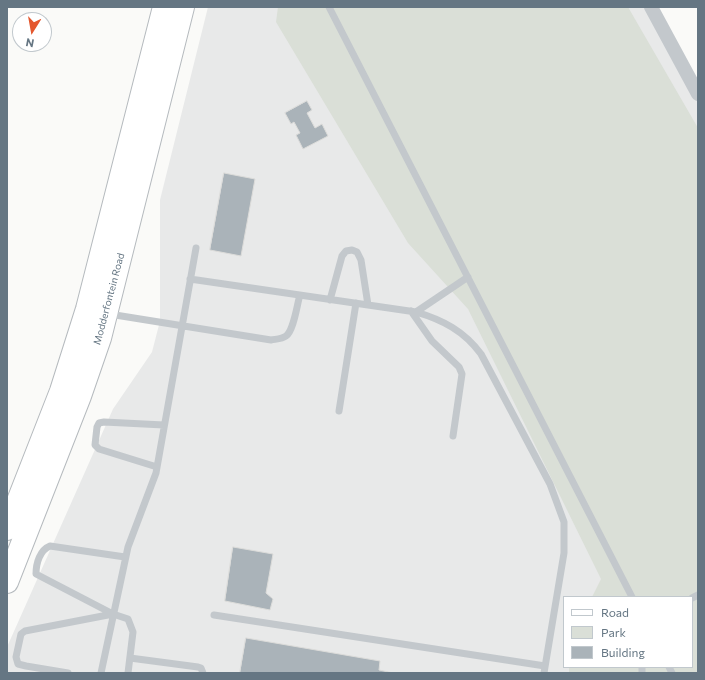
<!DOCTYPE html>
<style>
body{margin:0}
#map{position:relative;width:705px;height:680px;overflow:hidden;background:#fafaf8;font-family:Commissioner,sans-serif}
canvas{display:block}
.frame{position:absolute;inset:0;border:8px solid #657683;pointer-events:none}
.legend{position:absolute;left:563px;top:596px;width:130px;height:72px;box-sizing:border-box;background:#fff;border:1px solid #c1c8cd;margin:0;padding:5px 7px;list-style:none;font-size:12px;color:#657683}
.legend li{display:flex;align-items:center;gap:8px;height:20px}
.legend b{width:20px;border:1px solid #c1c8cd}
.north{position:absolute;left:12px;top:12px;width:40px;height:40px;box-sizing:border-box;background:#fff;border:1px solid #c1c8cd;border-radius:50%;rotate:191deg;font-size:11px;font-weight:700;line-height:16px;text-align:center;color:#657683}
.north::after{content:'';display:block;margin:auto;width:14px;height:18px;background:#e4572e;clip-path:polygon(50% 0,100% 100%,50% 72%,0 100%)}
</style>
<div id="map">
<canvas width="705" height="680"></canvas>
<div class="frame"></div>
<ul class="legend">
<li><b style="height:5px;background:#fff"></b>Road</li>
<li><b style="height:11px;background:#dadfd7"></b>Park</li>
<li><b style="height:11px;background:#aab3b9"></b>Building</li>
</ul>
<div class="north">N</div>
</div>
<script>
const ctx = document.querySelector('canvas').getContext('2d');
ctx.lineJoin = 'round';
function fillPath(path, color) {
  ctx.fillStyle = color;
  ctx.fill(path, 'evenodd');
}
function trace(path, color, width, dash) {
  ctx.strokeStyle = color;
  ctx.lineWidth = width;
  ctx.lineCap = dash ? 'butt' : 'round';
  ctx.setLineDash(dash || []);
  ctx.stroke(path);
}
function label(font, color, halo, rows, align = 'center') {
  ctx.font = font + ' Commissioner,sans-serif';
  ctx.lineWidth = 4;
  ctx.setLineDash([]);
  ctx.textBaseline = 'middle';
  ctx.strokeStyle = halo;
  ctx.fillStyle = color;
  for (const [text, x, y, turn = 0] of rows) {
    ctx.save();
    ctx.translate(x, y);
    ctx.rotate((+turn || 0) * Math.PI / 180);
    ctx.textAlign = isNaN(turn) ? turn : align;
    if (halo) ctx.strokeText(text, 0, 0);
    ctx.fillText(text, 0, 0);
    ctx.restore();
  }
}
fillPath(new Path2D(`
 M208,7H646L698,98V673H7V647L113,409L152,352L160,321V200ZM564,597H692V667H564Z`), '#e8e9e9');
fillPath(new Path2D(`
 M278,7H628L698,128V673H569V667H692V597H592L601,579L468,309L408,243L276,22Z`), '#dadfd7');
const building = new Path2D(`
 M307,101L312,110L307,113L315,128L322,124L328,136L303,149L296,135L300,133L294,122L291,124L285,113Z
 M224,173L255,179L241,256L210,250Z
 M233,547L273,554L266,593L273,599L270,610L225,601Z
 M246,638L380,661L379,670L393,673H240Z`);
fillPath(building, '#aab3b9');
trace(building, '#dcdcda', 1);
const primary = new Path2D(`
 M7,529L61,391L87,309L164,7
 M7,582L80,396L100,338L183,7`);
trace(primary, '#b5babe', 24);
trace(new Path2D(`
 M329,7L632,597
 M190,279L416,312L468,277
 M330,300L342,256L346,251L352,250L357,252L361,260L368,305
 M411,311L432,341L459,367L462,374L453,436
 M416,312C443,320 464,331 481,354L550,484L564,522V553L544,673
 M109,314L271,340C276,339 282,339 286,336C294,330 297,304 300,295
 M339,411L356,303
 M157,467L99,449L95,445L97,427L99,423L104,422L164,425
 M125,557L50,546C40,550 36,563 36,574L113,614L128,619L133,632L128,673
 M692,598L698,595
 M214,615L545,666
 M130,658L198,667L201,668L203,673
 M669,667L672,673
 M68,673L26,666L18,664L16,657L21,634L25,631L113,614
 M101,673L128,547L156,473L196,248
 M642,673V667`), '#c3c8cc', 7);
trace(new Path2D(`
 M651,7L698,94`), '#c3c8cc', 14);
trace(primary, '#fff', 22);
label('10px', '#657683', '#fff', [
 ["Modderfontein Road",109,299,-75]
]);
</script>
